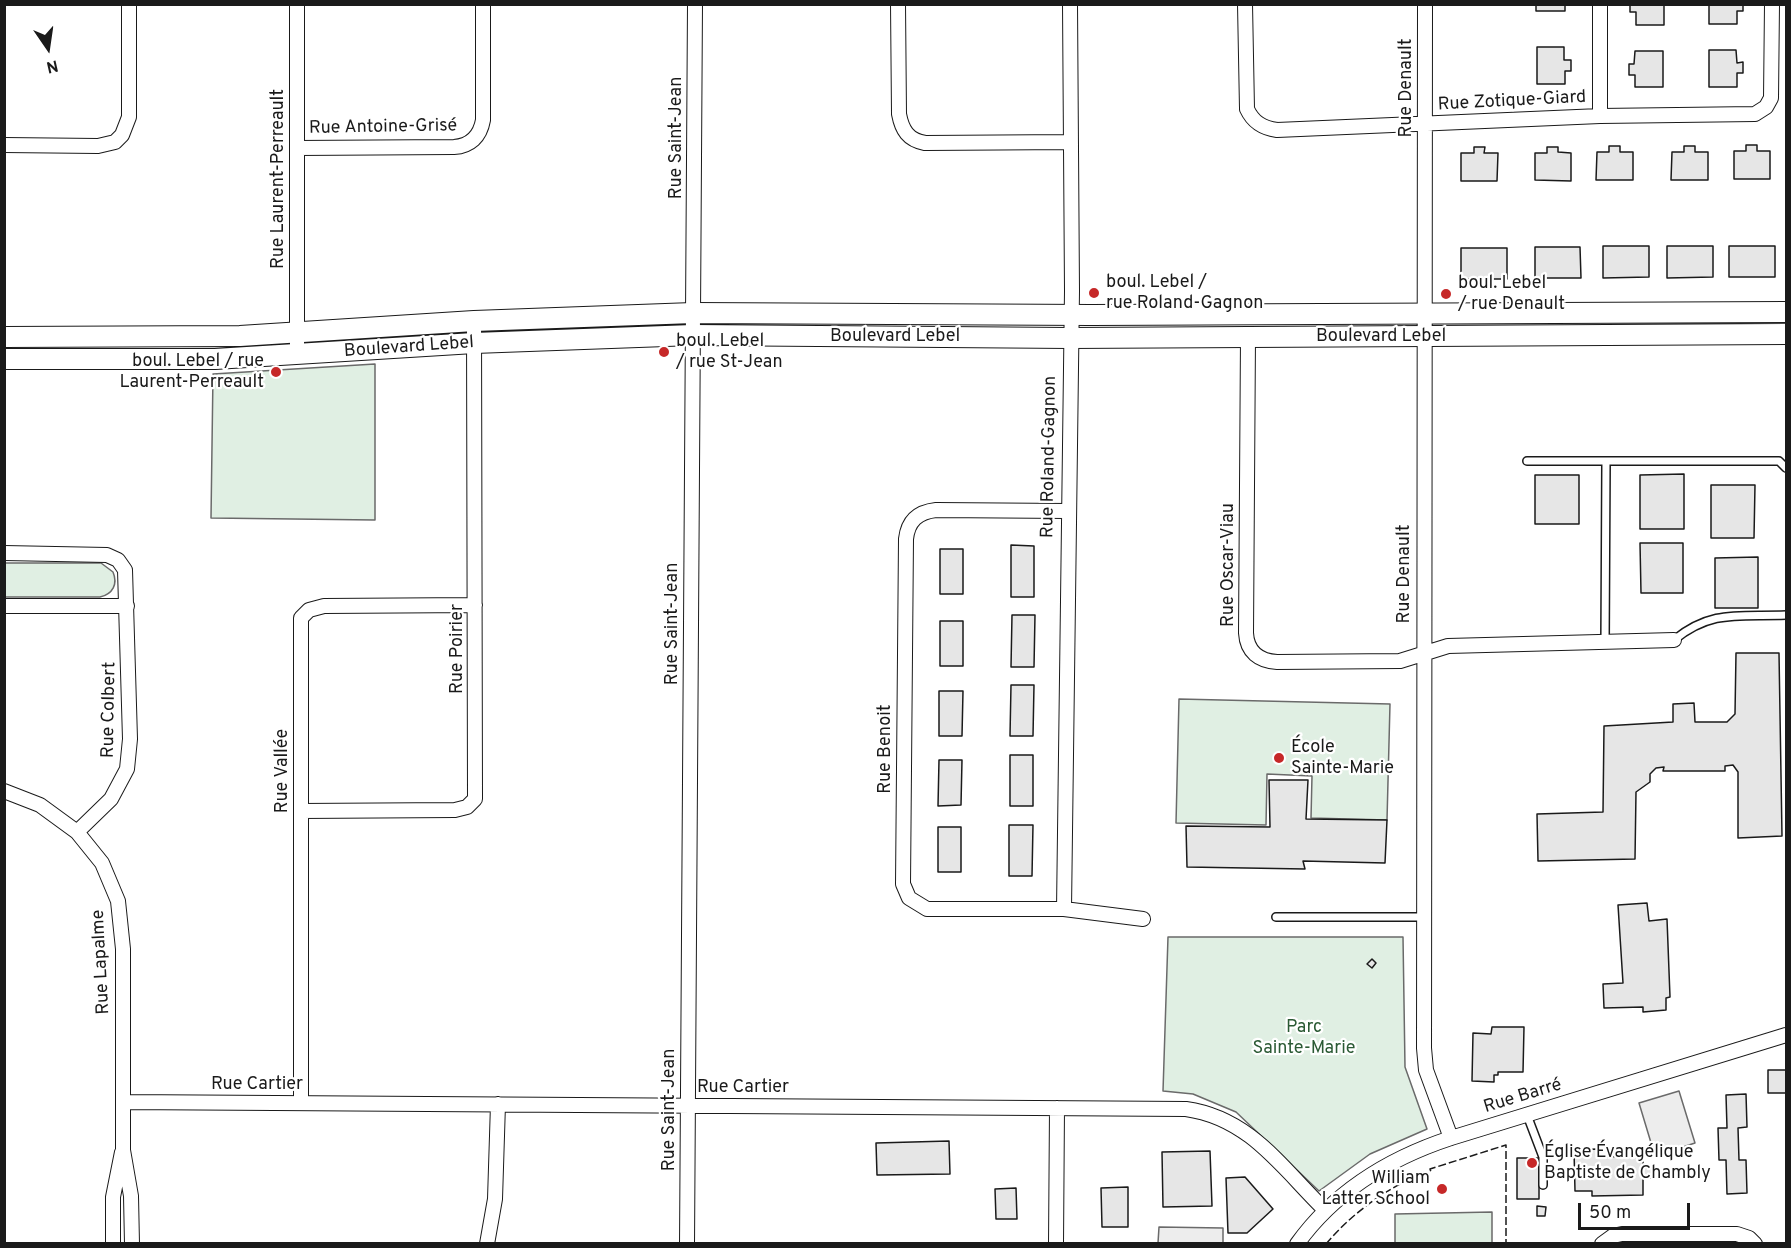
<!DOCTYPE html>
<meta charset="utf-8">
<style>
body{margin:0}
#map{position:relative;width:1791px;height:1248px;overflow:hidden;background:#fff;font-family:Overpass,sans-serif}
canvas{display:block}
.frame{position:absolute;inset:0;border:6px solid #1a1a1a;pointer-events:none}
.north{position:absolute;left:18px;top:18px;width:60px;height:60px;-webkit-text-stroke:4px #fff;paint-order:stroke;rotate:167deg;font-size:16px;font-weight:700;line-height:24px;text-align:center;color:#1a1a1a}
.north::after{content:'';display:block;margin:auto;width:21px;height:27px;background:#1a1a1a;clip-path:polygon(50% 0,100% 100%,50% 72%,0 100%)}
.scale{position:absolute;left:1578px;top:1203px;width:112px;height:27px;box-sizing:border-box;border:3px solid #1a1a1a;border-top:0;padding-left:8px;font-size:18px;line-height:21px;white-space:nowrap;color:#1a1a1a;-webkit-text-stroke:4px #fff;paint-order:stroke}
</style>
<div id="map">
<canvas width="1791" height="1248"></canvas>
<div class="frame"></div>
<div class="north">N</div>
<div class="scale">50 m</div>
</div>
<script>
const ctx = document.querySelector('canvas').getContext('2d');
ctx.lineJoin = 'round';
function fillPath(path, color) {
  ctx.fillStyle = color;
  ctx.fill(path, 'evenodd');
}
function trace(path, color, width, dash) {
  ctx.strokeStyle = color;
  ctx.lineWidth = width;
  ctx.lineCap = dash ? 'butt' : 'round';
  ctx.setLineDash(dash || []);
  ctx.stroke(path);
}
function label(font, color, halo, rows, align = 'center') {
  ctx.font = font + ' Overpass,sans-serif';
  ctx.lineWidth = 4.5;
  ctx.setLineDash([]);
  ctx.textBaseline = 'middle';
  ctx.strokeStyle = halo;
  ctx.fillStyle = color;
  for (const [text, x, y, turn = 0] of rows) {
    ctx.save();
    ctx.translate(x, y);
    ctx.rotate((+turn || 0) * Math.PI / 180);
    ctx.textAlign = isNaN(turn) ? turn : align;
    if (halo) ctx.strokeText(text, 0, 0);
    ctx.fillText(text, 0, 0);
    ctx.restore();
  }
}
const green = new Path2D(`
 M375,364V520L211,518L213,374Z
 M5,563H101L113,572C118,584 113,594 100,597H5Z
 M1179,699L1390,704L1387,820L1311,818L1312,776L1267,774L1266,825L1176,823Z
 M1168,937H1403L1405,1067L1427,1129L1370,1154L1319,1191L1236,1112L1193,1094L1163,1091Z
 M1492,1212V1243H1395V1214Z`);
fillPath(green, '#e0efe3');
trace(green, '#6a6a6a', 1.5);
const parking = new Path2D(`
 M1679,1091L1695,1143L1655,1156L1639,1103Z
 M1159,1227L1223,1228V1243H1158Z`);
fillPath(parking, '#ededed');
trace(parking, '#6a6a6a', 1.5);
const building = new Path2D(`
 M1536,4H1565V11H1536Z
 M1630,4H1664V25H1636V12H1630Z
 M1709,4H1743V11H1737V24H1709Z
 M1537,47H1564V60H1571V71H1565V84H1537Z
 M1709,50H1736L1737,63L1743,62V73H1737V87H1709Z
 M1635,51H1663V87H1635V75H1629V64H1634Z
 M1746,145H1757V151H1770V179H1734V151H1746Z
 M1609,146H1620V152H1633V180H1596L1597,152H1609Z
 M1684,146H1695V152H1708V180H1671L1672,152H1684Z
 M1474,147H1485L1484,153H1498L1497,181H1461V153H1474Z
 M1547,147H1558V152L1571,153V181L1535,180V153H1547Z
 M1603,246H1649V277L1603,278Z
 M1667,246H1713V277L1667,278Z
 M1729,246H1775V277H1729Z
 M1535,247H1580L1581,278H1535Z
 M1461,248H1507V279H1461Z
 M1684,474V529H1640V475Z
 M1535,475H1579V524H1535Z
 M1711,485H1755L1754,538H1711Z
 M1640,543H1683V593H1641Z
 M1011,545L1034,546V597H1011Z
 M940,549H963V594H940Z
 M1758,557V608H1715V558Z
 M1012,615H1035L1034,667H1011Z
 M940,621H963V666H940Z
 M1736,653H1779L1782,836L1738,838V772L1733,765L1725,766V771H1663L1664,767L1656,768L1650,774V782L1636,792L1635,859L1538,861L1537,814L1603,812L1604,726L1673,722V704L1694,703L1695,722H1727L1735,714Z
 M1011,685H1034L1033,736H1010Z
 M939,691H963L962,736H939Z
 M1010,755H1033V806H1010Z
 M939,760H962L961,805L938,806Z
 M1269,780H1308L1306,819L1387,820L1385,863L1303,861L1305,869L1187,867L1186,826L1270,827Z
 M1009,825H1033L1032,876H1009Z
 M938,827H961V872H938Z
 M1647,903L1649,921L1667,919L1670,997L1666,998V1010L1643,1012V1007L1604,1008L1603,984L1623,983L1618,905Z
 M1372,959L1376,963L1372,968L1367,964Z
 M1492,1027H1524L1523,1072H1498V1075H1494V1082L1472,1081L1473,1033L1491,1034Z
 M1768,1070H1786V1093H1768Z
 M1746,1094L1747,1127L1738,1128L1739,1160H1746L1747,1193L1727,1194L1726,1160H1719L1718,1128H1727L1726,1095Z
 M949,1141L950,1174L877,1175L876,1143Z
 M1597,1149L1598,1157L1643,1156V1168H1652V1178H1643V1195L1592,1196V1191H1575L1574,1150Z
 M1210,1151L1212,1206L1163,1207L1162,1152Z
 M1517,1158H1539V1199H1517Z
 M1245,1177L1273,1209L1247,1233H1228L1226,1178Z
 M1128,1187V1227H1102L1101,1188Z
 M1016,1188L1017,1219H996L995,1189Z
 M1537,1206L1546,1207L1545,1216H1537Z`);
fillPath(building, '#e6e6e6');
trace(building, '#1a1a1a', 1.5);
const lane = new Path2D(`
 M1527,461H1779L1786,468
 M1674,640C1712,609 1740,617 1786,615
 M1605,644L1606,461
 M1276,917H1424
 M1527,1115L1543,1157V1185`);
const street = new Path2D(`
 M898,4L899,114C902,130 908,140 925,143L1071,142
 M1245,4L1247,109C1253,122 1262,128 1277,130L1600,116L1755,114L1766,107L1771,98L1772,4
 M1425,4L1424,1048L1426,1070L1451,1138
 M1600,116V4
 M4,145L98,146L115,142L122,135L129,117V4
 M297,148L454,147C470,146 480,137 483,120V4
 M1248,337L1246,633C1247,652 1259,661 1277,662L1400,661L1448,646L1674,640
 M297,355V4
 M1067,511L936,510C918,512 908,521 906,539L903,884L909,898L927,909H1064L1143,919
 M4,553L107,555L118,560L125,570L130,739L127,769L111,799L77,832
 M4,606H127
 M4,791L40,805L77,832L102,863L118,901L123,949V1150L131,1196L132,1244
 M301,811L455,810L467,807L475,799L474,321
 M1064,909L1072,291L1070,4
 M123,1102L1186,1109C1250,1118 1282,1168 1325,1210
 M301,1103V618L309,610L324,606L475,605
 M113,1244V1197L122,1152
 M487,1244L495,1199L498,1104
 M687,1244L695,4
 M1056,1244L1057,1108
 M1297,1244C1335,1191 1390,1158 1451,1138L1786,1035
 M1602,1244L1613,1236L1622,1234H1737L1749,1238L1755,1244`);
const secondary = new Path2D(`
 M4,337L240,336L474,321L693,313L1091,315L1786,312
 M4,359H215L474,343L693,335L1070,338L1786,334`);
trace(lane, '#1a1a1a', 10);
trace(street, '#1a1a1a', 16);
trace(secondary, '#1a1a1a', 22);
trace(lane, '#fff', 7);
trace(street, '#fff', 14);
trace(secondary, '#fff', 20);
trace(new Path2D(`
 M1326,1244C1352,1213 1387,1188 1425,1172L1426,1174L1431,1172L1430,1169L1506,1145V1244`), '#1a1a1a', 1.5, [8, 3]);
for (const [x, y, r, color] of [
 [1094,293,6,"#c62828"],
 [1446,294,6,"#c62828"],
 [664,352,6,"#c62828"],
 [276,372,6,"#c62828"],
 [1279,758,6,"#c62828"],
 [1532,1163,6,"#c62828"],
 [1442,1189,6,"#c62828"]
]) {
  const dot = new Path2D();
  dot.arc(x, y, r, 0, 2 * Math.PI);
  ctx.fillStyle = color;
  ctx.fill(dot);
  trace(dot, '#fff', 2);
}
label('18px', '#1a1a1a', '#fff', [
 ["Rue Denault",1407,88,-90],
 ["Rue Zotique-Giard",1512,102,-3],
 ["Rue Antoine-Grisé",383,128,-1],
 ["Rue Saint-Jean",677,138,-90],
 ["Rue Laurent-Perreault",279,179,-90],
 ["Boulevard Lebel",895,337],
 ["Boulevard Lebel",1381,337],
 ["Boulevard Lebel",409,348,-4],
 ["Rue Roland-Gagnon",1050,457,-89],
 ["Rue Oscar-Viau",1229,565,-90],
 ["Rue Denault",1405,574,-90],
 ["Rue Saint-Jean",673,624,-90],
 ["Rue Poirier",458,649,-90],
 ["Rue Colbert",110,710,-89],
 ["Rue Benoit",886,749,-90],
 ["Rue Vallée",283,771,-90],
 ["Rue Lapalme",102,962,-93],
 ["Rue Cartier",257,1085],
 ["Rue Cartier",743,1088],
 ["Rue Barré",1523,1097,-17],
 ["Rue Saint-Jean",670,1110,-90]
]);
label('18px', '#1a1a1a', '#fff', [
 ["boul. Lebel /",1106,283],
 ["rue Roland-Gagnon",1106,304],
 ["boul. Lebel",1458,284],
 ["/ rue Denault",1458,305],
 ["boul. Lebel",676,342],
 ["/ rue St-Jean",676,363],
 ["boul. Lebel / rue",264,362,"right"],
 ["Laurent-Perreault",264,383,"right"],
 ["École",1291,748],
 ["Sainte-Marie",1291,769],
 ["Église Évangélique",1544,1153],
 ["Baptiste de Chambly",1544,1174],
 ["William",1430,1179,"right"],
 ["Latter School",1430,1200,"right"]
], 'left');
label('18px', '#2b5a34', '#fff', [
 ["Parc",1304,1028],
 ["Sainte-Marie",1304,1049]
]);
</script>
